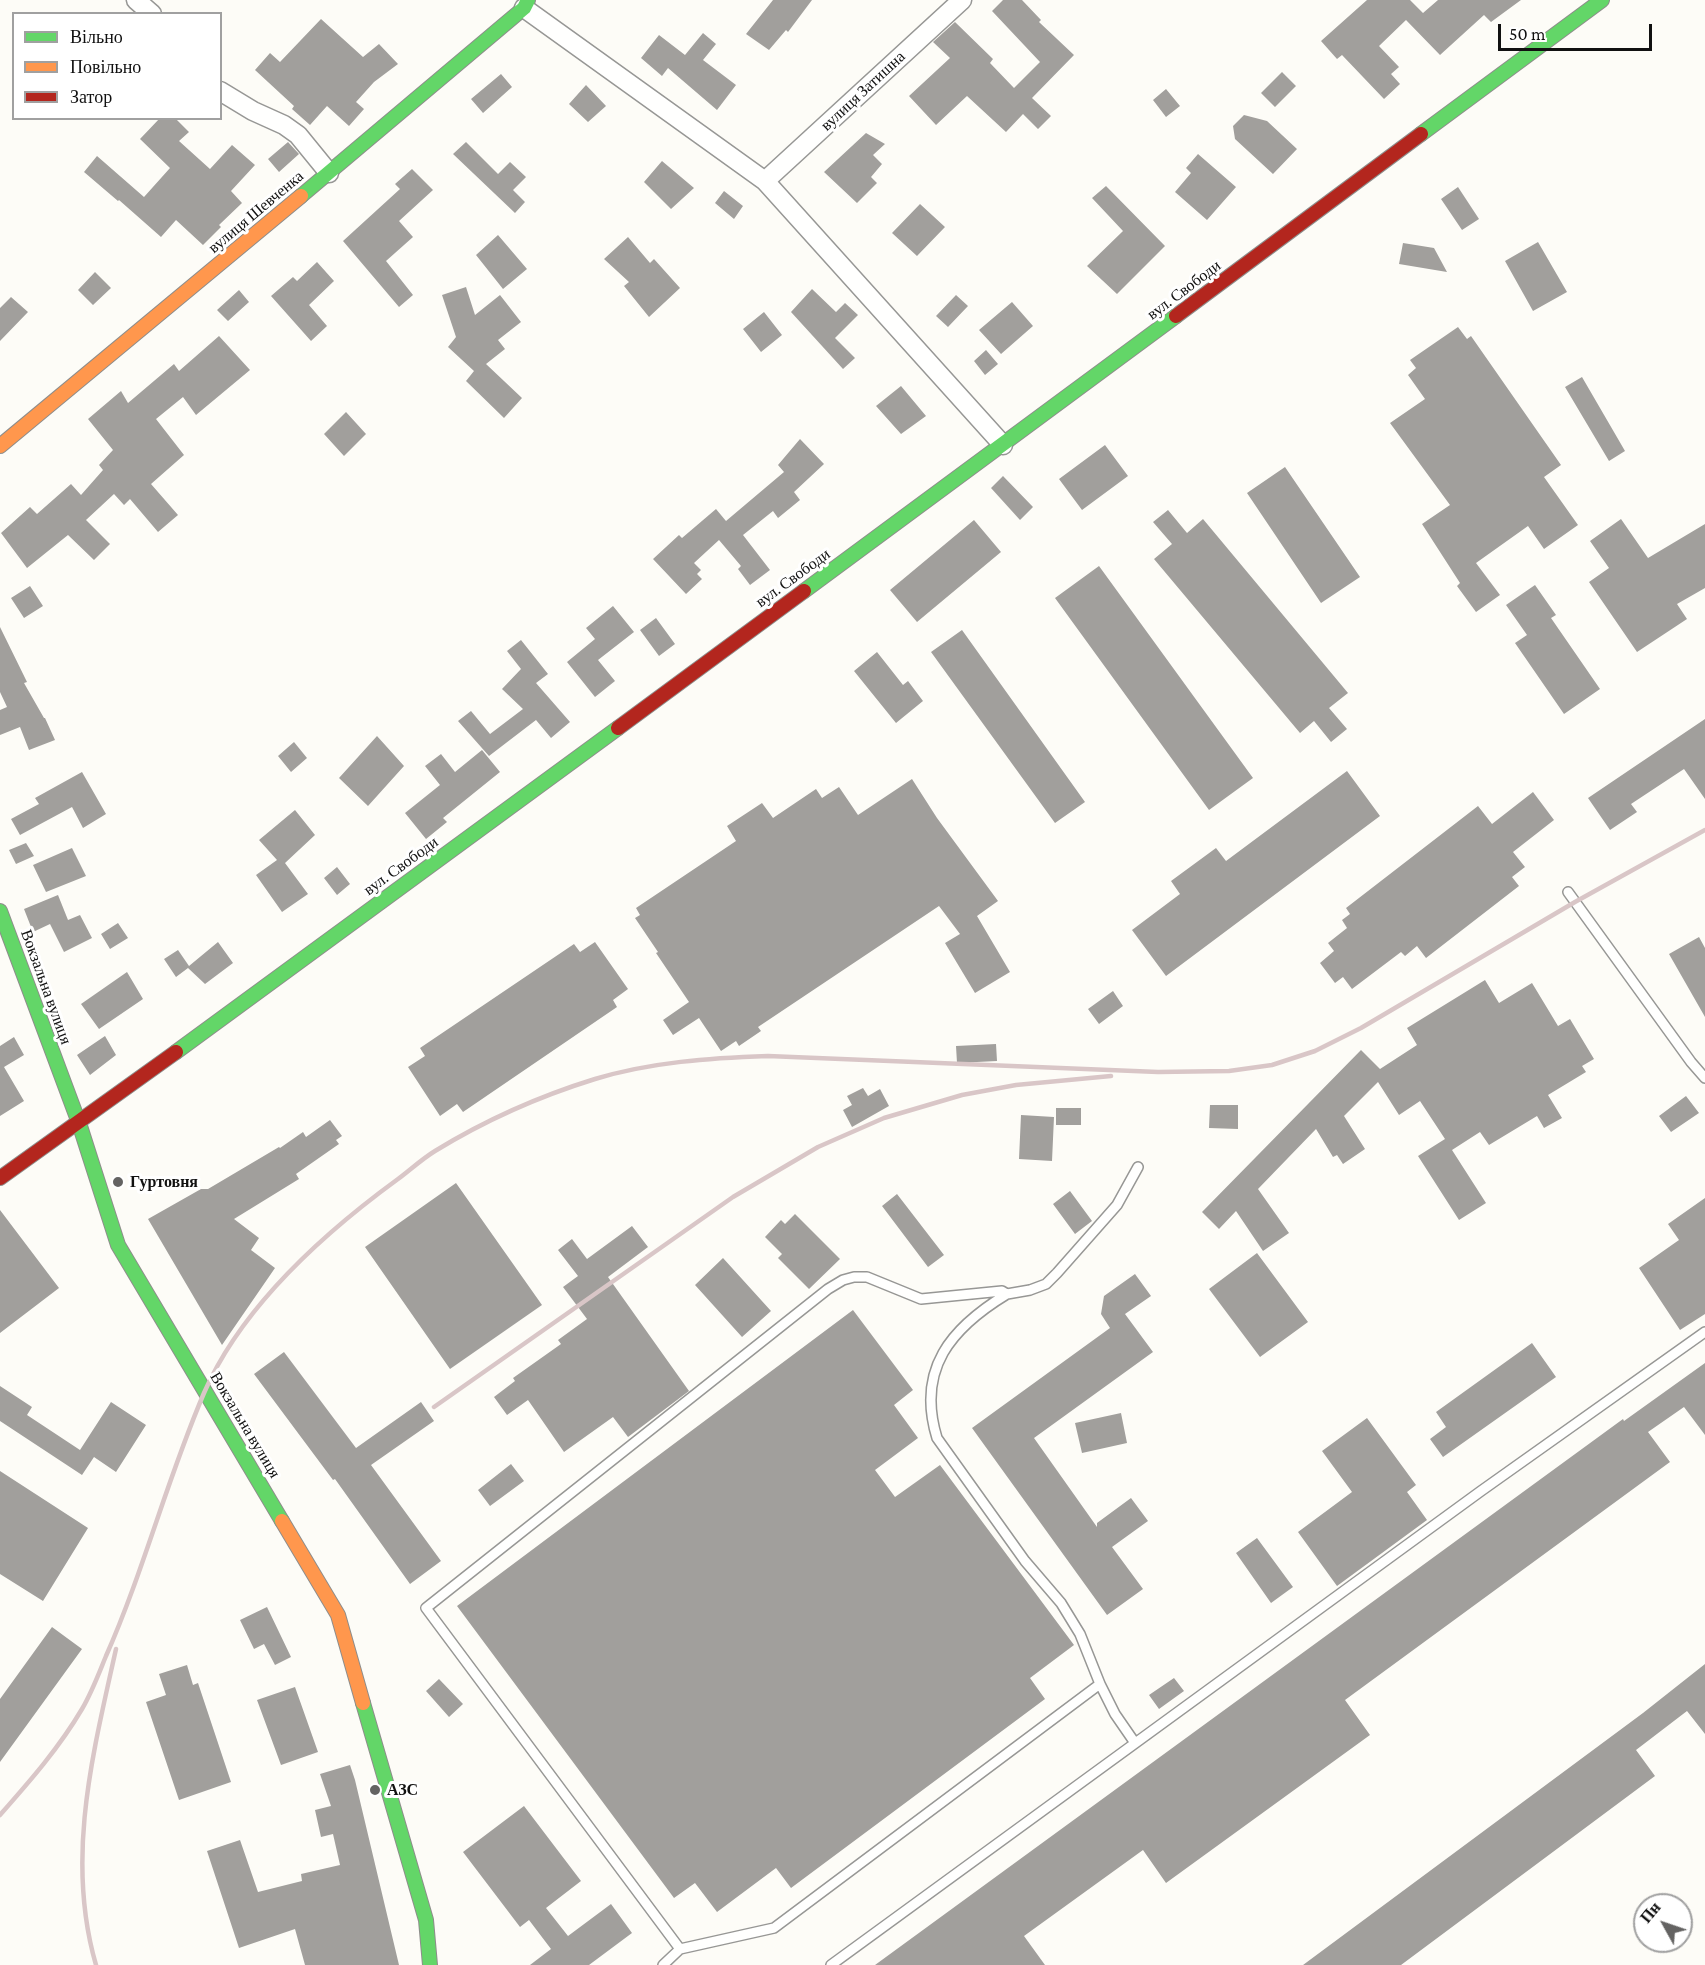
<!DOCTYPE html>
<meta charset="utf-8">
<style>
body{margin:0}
#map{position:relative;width:1705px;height:1965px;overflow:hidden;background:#fdfcf7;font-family:"Crimson Pro",serif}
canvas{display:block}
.legend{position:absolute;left:12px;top:12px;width:210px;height:108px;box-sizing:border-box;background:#fff;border:2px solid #a0a0a0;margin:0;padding:8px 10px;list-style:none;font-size:18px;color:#111}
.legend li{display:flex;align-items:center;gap:12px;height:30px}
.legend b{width:30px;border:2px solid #a0a0a0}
.north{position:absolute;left:1633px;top:1893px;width:60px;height:60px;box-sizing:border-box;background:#fff;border:2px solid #a0a0a0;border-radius:50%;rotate:310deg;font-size:16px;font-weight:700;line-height:24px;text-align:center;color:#111}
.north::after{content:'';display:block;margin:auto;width:21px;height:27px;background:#646362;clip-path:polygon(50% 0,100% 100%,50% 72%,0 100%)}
.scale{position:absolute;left:1498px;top:24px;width:154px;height:27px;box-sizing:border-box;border:3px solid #111;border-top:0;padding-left:8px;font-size:18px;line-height:21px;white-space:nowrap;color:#111;-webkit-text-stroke:4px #fff;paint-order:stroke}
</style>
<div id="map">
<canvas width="1705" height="1965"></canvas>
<ul class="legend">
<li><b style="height:8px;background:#63d668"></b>Вільно</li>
<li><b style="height:8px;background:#ff974d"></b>Повільно</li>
<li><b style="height:8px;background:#b3261e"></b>Затор</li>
</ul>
<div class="north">Пн</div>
<div class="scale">50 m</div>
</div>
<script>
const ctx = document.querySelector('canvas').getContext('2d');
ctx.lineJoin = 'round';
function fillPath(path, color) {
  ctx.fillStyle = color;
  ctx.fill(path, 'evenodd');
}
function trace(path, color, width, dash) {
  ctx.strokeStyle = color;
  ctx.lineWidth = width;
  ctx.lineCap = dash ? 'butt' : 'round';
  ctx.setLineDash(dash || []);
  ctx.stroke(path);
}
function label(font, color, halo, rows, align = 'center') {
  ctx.font = font + ' "Crimson Pro",serif';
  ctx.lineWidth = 6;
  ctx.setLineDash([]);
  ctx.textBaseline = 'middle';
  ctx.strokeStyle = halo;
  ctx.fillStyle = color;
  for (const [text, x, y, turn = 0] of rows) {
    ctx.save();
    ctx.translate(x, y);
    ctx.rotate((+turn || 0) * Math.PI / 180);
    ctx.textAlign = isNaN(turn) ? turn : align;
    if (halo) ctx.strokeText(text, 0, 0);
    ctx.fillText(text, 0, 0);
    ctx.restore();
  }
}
fillPath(new Path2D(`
 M773,0H812L788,32L786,30L769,50L746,34Z
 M1003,0H1022L1041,20L1039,22L1074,55L1032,98L1051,116L1038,129L1023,114L1006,132L967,96L936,125L909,96L950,58L933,42L955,22L993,59L990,63L1014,88L1040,62L992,11Z
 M1367,0H1410L1423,13L1438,0H1521L1491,22L1484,15L1440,55L1406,20L1379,46L1399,67L1391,74L1400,84L1384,99L1342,55L1337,59L1321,41Z
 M321,19L363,57L379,44L398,64L374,82L356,102L364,109L349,126L327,106L310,125L292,109L294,106L255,70L270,53L280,62Z
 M703,33L716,44L703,60L736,85L717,110L668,68L662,76L641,58L659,35L685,55Z
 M1282,72L1296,86L1275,107L1261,93Z
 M501,74L512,87L483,113L471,99Z
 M586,85L606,106L588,122L569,104Z
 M1166,89L1180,106L1166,117L1153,100Z
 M1244,115L1267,121L1297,149L1273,174L1235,139L1233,126Z
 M160,118H175L189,132L179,141L210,169L232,145L255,165L231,191L242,203L219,225L221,227L203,245L176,220L161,237L119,200L118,201L84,172L97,156L144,197L170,168L140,139Z
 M866,133L885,144L873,155L882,164L871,177L877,183L857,203L824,172Z
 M288,142L299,154L279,172L268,159Z
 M466,142L498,174L510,162L526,177L513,190L525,202L515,213L453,154Z
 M1198,154L1236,187L1207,220L1175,192L1191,173L1186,168Z
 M662,161L694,188L671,209L644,182Z
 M412,169L433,190L399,221L413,237L386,261L413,295L399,307L343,241L400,189L395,184Z
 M1106,186L1165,246L1117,294L1087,266L1123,231L1092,198Z
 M1458,187L1479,219L1462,230L1441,199Z
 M724,191L743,206L734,219L715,203Z
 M920,204L945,227L917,256L892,233Z
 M498,235L527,269L503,289L476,255Z
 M628,237L650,263L654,259L680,288L649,317L624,286L629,282L604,259Z
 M1538,242L1567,292L1533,311L1505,261Z
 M1403,243L1434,248L1447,272L1399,264Z
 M317,262L334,281L309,305L327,326L311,341L271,296L293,277L297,281Z
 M95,272L111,288L93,305L78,290Z
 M466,287L475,315L500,295L521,322L498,340L505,349L486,364L522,398L504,418L466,381L474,371L448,347L456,337L442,295Z
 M812,289L836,312L845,303L858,315L835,338L855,358L843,369L791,312Z
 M239,290L249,302L228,321L217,310Z
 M956,295L968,306L948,327L936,316Z
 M11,297L28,312L0,341V308Z
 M1012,302L1033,326L1001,354L979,330Z
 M764,312L782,335L761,352L743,329Z
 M1458,327L1467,339L1471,336L1561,465L1544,477L1578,525L1544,549L1528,526L1476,563L1500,595L1476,612L1457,586L1460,583L1422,524L1450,505L1390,423L1425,399L1408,375L1416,368L1410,360Z
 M219,336L250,370L196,415L183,397L156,419L184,455L151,484L178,515L158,532L130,499L124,505L114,494L86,520L110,544L94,560L68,535L27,568L1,533L30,507L37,514L71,484L81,495L103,470L99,465L113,450L88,419L121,391L128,403L174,364L179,371Z
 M986,350L998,364L985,375L974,361Z
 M1582,377L1625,451L1609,461L1565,387Z
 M901,386L926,416L901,434L876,406Z
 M346,412L366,434L344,456L324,434Z
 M800,439L824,464L794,492L800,500L778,518L773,511L743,535L770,570L750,585L738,569L741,566L719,540L694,563L701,570L697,574L702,579L686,594L653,559L679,535L682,538L716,509L726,521L784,472L778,465Z
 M1105,445L1128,476L1082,510L1059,479Z
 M1285,467L1360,577L1321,603L1247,493Z
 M1003,476L1033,507L1020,520L991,488Z
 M1168,510L1187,533L1203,519L1348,693L1329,708L1347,729L1331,742L1314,721L1300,733L1154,559L1172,544L1153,522Z
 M1621,519L1648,558L1705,524V588L1677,604L1687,619L1637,652L1589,582L1609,568L1590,541Z
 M974,520L1001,552L917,622L890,590Z
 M1099,566L1253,778L1209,810L1055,598Z
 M1535,585L1556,615L1551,618L1600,689L1564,714L1515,643L1527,635L1506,605Z
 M30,586L43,606L24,618L11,598Z
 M613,606L634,632L598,660L615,681L595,697L567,662L595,639L586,628Z
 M656,618L675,644L659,656L640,630Z
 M0,627L27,682L24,683L44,718H45L55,740L29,750L20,727L0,735V710L7,707L0,692Z
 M962,630L1085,802L1055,823L931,652Z
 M521,640L548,674L536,683L570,722L551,738L536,720L489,756L458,721L471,711L490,734L523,709L502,689L521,669L507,651Z
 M877,652L903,685L908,681L923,701L896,723L854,671Z
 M1705,719V799L1684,769L1631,804L1637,812L1610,830L1588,798Z
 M377,736L404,766L368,806L339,778Z
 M294,742L307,758L291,772L278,756Z
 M482,750L500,772L443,818L447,822L426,839L405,813L440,785L425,766L441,754L455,772Z
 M1347,771L1380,816L1166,976L1132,930L1180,894L1171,881L1216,848L1226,861Z
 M82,772L106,814L83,828L72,807L20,835L11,819L39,804L35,798Z
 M912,779L937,818L998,901L977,916L1010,972L975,993L945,943L960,934L939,906L758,1027L761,1031L739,1046L736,1041L721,1051L699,1018L673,1035L663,1020L689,1002L656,953L658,952L635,918L640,915L636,908L736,841L727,826L762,803L773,818L816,789L822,798L839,787L858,815Z
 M1533,792L1554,820L1513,852L1525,867L1512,877L1519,886L1426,958L1417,946L1405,956L1401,952L1352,989L1343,977L1335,983L1320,963L1334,951L1328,943L1347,928L1342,920L1350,914L1346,908L1478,806L1492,824Z
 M295,810L315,835L285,863L308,894L282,912L256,875L277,860L259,840Z
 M26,843L34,856L16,864L9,850Z
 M72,848L86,876L46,892L33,865Z
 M337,867L350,884L337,895L324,878Z
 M58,895L68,920L80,915L92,938L64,952L50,924L33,932L24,909Z
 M118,923L128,938L110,949L101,934Z
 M1699,937L1705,948V1017L1669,954Z
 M218,942L233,963L205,984L188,968L176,977L164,959L178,950L189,966Z
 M595,942L628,989L613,1000L617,1007L463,1112L457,1104L440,1116L408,1067L425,1056L420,1048L574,944L580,952Z
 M127,972L143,999L99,1029L81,1004Z
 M1485,980L1499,1003L1532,983L1558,1026L1570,1019L1594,1059L1582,1066L1586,1072L1548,1095L1562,1118L1544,1128L1537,1116L1489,1145L1480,1132L1452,1150L1486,1203L1459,1220L1418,1156L1445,1139L1420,1101L1399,1115L1378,1082L1344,1116L1365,1149L1343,1164L1337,1155L1333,1157L1316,1129L1258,1189L1289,1233L1263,1251L1236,1211L1219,1229L1202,1212L1361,1050L1380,1069L1417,1045L1407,1028Z
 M1113,991L1123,1006L1099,1024L1088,1009Z
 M105,1036L116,1055L90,1075L77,1055Z
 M14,1037L24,1055L4,1067L24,1101L0,1116V1046Z
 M996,1044L997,1061L957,1063L956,1046Z
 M863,1088L868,1096L880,1089L889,1106L852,1127L843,1110L852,1105L847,1096Z
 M1686,1096L1699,1113L1671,1132L1659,1116Z
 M1210,1105H1238V1129L1209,1128Z
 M1056,1108H1081V1125H1056Z
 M1021,1115L1054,1117L1052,1161L1019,1159Z
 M330,1120L342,1136L336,1140L339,1144L296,1174L299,1179L234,1219L259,1238L251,1250L275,1268L222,1345L148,1219L201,1189H208L279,1147L280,1148L303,1132L306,1137Z
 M456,1183L542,1305L450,1369L365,1247Z
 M1070,1191L1092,1221L1075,1234L1053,1204Z
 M897,1194L944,1255L928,1267L882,1206Z
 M1705,1198V1314L1680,1330L1639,1268L1679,1240L1668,1224Z
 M0,1210L59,1288L0,1333Z
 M795,1214L840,1259L809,1289L778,1258L782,1254L765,1237L781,1220L785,1224Z
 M632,1226L648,1247L608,1277L689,1391L628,1437L613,1417L564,1452L528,1400L507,1415L494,1397L515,1381L513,1378L561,1344L558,1340L587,1319L563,1287L578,1276L558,1250L572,1239L587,1259Z
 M1257,1253L1308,1322L1260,1357L1209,1289Z
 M723,1258L771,1311L742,1337L695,1285Z
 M1135,1274L1151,1296L1125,1314L1153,1352L1034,1438L1097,1527V1523L1131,1498L1148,1521L1112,1547L1143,1589L1107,1615L972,1428L1110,1328L1101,1314L1104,1296Z
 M853,1310L913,1390L894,1405L918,1438L875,1470L895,1497L940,1465L1074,1645L1030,1678L1045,1699L791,1888L776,1868L717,1912L695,1883L674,1898L457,1606Z
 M1532,1343L1556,1377L1443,1457L1430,1439L1446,1427L1436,1412Z
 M284,1352L356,1448L421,1402L434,1421L371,1465L441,1561L410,1584L335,1479L333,1480L254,1374Z
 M1705,1363V1435L1684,1407L1648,1432L1670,1462L1345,1700L1370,1735L1166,1883L1143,1850L1024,1936L1045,1965H875L1623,1419L1624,1421Z
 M0,1386L32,1407L27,1415L80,1450L111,1402L146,1425L116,1472L94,1457L82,1475L0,1421Z
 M1121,1413L1127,1443L1082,1453L1075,1423Z
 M1367,1418L1416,1485L1407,1492L1427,1520L1337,1586L1298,1532L1352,1492L1322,1451Z
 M511,1464L524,1481L490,1506L478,1490Z
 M0,1471L88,1528L43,1601L0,1574Z
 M1257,1538L1293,1587L1271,1603L1236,1553Z
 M267,1607L291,1657L275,1665L264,1644L254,1649L240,1620Z
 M52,1627L82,1649L0,1762V1699Z
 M1705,1664V1734L1687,1711L1636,1750L1655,1776L1401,1965H1303L1643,1713Z
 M187,1665L193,1685L198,1683L231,1782L179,1800L146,1702L166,1695L159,1674Z
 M1174,1678L1184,1691L1159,1709L1149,1695Z
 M439,1679L463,1704L449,1717L426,1691Z
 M295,1687L318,1752L281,1765L257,1700Z
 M350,1765L355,1780L399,1965H305L295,1929L239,1948L207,1851L240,1840L258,1892L302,1881L301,1874L340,1865L333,1834L321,1837L315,1810L331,1806L320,1774Z
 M524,1806L581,1881L546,1908L568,1936L611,1904L632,1933L589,1965H530L551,1949L529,1920L520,1927L463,1852Z`), '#a19f9c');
const lane = new Path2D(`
 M1568,892L1691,1062L1705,1078
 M1100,1684L1115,1714L1135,1743
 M680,1949L426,1608L828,1289L843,1280L854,1277H867L921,1299L1002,1291L1007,1294L1030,1290L1046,1284L1057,1273L1117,1205L1138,1167
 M663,1965L680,1949L774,1928L1100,1684L1080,1634L1061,1603L1025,1561L937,1438C916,1369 951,1328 1007,1294
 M831,1965L1481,1491L1705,1332`);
const street = new Path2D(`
 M136,0L152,14
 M524,8L765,181L1003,445
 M220,91L253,111L284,125L298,135L329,173
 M765,181L962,0`);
const fast = new Path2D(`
 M1421,134L1602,0
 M301,196L524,8L528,0
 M804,591L1176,316
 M0,911L79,1123L118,1245L282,1521
 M176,1052L618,728
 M363,1703L426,1920L430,1965`);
const slow = new Path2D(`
 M0,446L301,196
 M282,1521L338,1615L363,1703`);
const jam = new Path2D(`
 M1176,316L1421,134
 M618,728L804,591
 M0,1178L176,1052`);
trace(lane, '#979795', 12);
trace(street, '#979795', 21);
trace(fast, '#8e8d8b', 16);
trace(slow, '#8e8d8b', 16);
trace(jam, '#8e8d8b', 16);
trace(lane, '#fffffe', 9);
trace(street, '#fffffe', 18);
trace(fast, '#63d668', 14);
trace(slow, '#ff974d', 14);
trace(jam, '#b3261e', 14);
trace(new Path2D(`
 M434,1407L733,1197L818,1147L884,1118L962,1095L1016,1085L1111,1076
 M0,1815C30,1781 59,1748 82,1709C92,1692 99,1673 106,1656C144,1570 167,1479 204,1393C241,1308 324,1233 398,1179C410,1170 422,1159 435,1151C484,1121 540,1096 595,1079C651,1062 710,1058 768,1056L1158,1072L1229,1071L1272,1065L1315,1051L1361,1028L1575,902L1705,830
 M96,1965C65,1859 93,1753 116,1649`), '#d9c6c7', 4.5);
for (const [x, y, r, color] of [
 [118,1182,6,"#646362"],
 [375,1790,6,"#646362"]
]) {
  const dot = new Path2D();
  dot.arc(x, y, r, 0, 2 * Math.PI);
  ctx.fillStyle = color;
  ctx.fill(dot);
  trace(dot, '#fff', 2);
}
label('16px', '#111', '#fff', [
 ["вулиця Затишна",863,91,-43],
 ["вулиця Шевченка",256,212,-40],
 ["вул. Свободи",1184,290,-37],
 ["вул. Свободи",793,578,-36],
 ["вул. Свободи",401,866,-36],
 ["Вокзальна вулиця",46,987,70],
 ["Вокзальна вулиця",245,1425,59]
]);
label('bold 16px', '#111', '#fff', [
 ["Гуртовня",130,1182],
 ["АЗС",387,1790]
], 'left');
</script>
